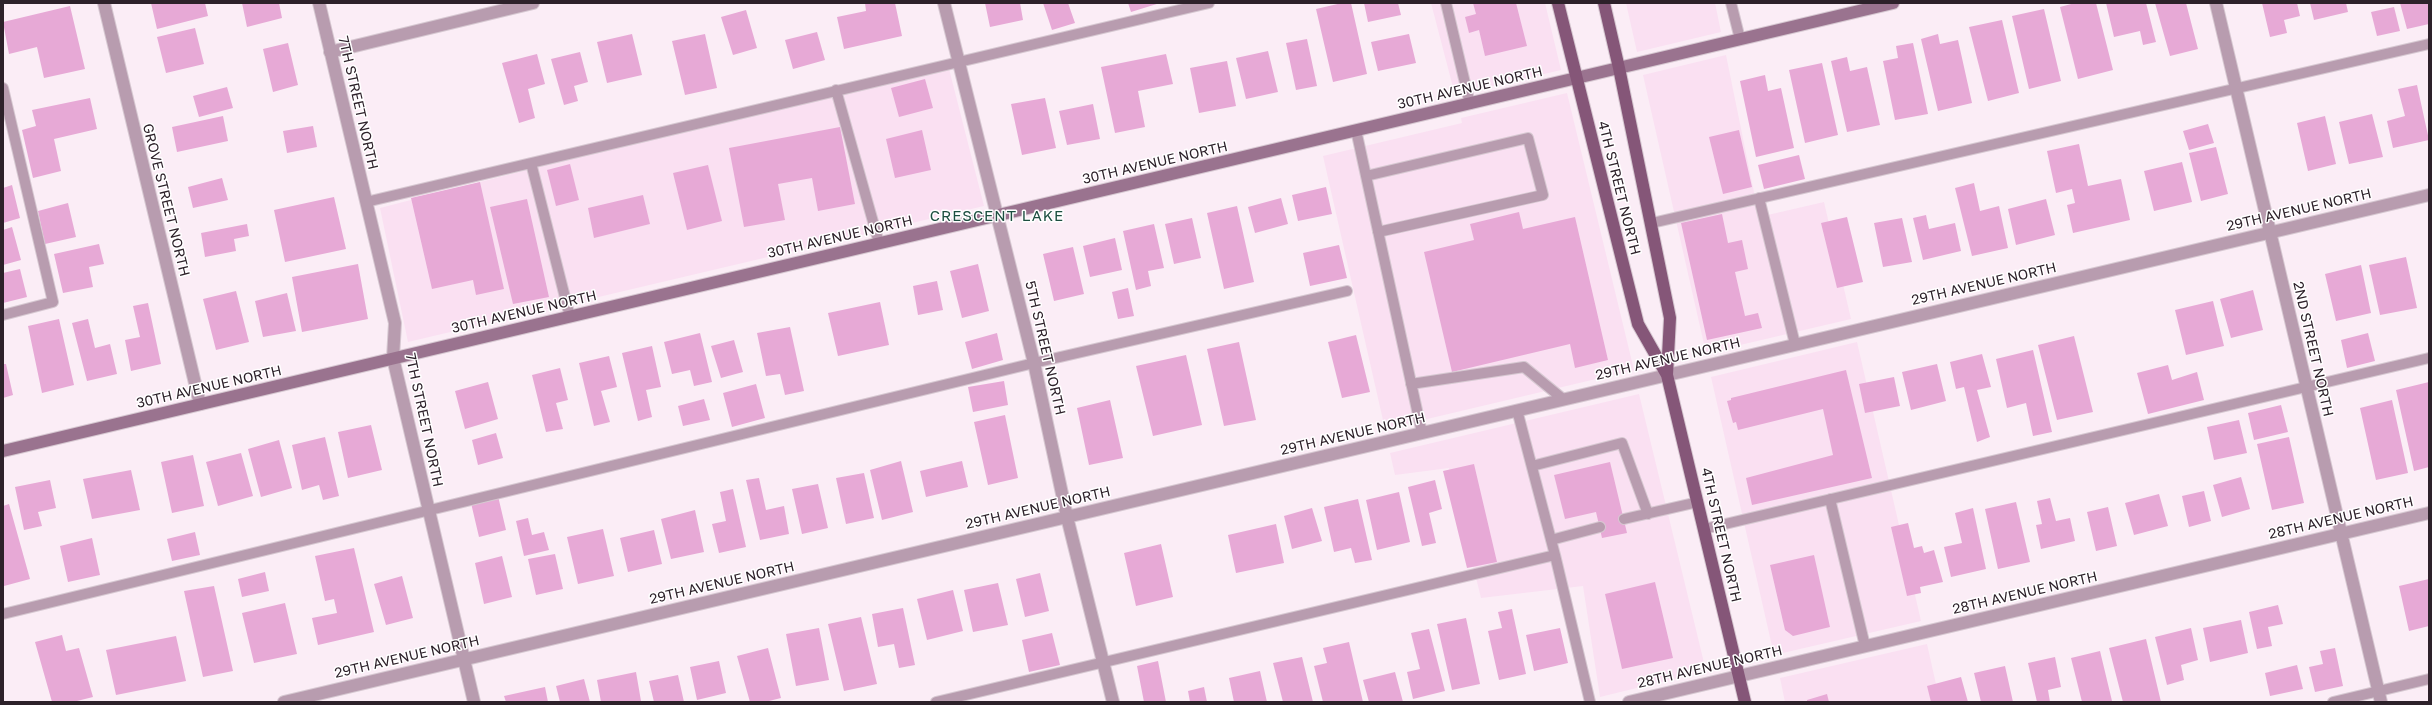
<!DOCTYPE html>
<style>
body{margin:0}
#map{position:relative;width:2432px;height:705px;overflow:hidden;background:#fbedf6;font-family:"Golos Text",sans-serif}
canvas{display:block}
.frame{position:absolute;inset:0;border:4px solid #2d212a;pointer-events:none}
</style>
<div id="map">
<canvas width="2432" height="705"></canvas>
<div class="frame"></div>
</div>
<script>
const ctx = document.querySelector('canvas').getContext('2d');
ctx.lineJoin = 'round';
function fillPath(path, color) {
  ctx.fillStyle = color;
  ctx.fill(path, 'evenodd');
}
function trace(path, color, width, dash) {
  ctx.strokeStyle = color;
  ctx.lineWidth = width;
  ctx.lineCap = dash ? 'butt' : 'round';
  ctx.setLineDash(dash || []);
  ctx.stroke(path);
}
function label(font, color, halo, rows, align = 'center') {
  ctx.font = font + ' "Golos Text",sans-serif';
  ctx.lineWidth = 3;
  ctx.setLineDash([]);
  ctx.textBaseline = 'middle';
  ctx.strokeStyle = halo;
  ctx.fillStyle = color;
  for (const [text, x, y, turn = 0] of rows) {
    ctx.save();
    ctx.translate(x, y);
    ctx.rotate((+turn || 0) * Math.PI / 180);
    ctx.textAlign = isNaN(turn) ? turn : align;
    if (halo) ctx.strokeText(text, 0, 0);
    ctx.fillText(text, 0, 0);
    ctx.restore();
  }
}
fillPath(new Path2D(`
 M1431,3H1545L1561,70L1455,95Z
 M1626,3H1715L1721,32L1637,52Z
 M1726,55L1759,217L1824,202L1851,319L1706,353L1643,75Z
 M947,61L984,206L408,342L380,208Z
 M1567,93L1634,370L1385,429L1323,156L1462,123L1461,118Z
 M1857,342L1921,621L1774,655L1711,377Z
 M1639,394L1706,671L1600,697L1583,586L1481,598L1449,468L1395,475L1390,453Z
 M1927,644L1940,702H1785L1780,678Z`), '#fae0f2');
fillPath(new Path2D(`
 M151,3H205L208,16L157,29Z
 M242,3H279L282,18L247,27Z
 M865,3H895L902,36L844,49L837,17L866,11Z
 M985,3H1020L1023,20L990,27Z
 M1043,3H1068L1075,23L1052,30Z
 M1128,3H1160L1131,12Z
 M1342,3H1351L1367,74L1333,82L1316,9Z
 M1364,3H1398L1401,15L1368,22Z
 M1473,3H1516L1527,46L1485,56L1479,30L1469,33L1465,17L1476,14Z
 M2075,3H2096L2113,70L2078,79L2060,7Z
 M2106,3H2146L2156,42L2143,45L2140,31L2114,37Z
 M2155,3H2186L2198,49L2170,56Z
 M2262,3H2297L2300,16L2284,20L2287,33L2270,37Z
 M2310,3H2346L2348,12L2314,20Z
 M2400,3H2429V24L2407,29Z
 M70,6L85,69L44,78L37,47L9,54L3,22Z
 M2394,7L2400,31L2377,36L2371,12Z
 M2044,9L2061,81L2029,89L2012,16Z
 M746,10L757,48L733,55L721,17Z
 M2002,20L2019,93L1988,101L1969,27Z
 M195,28L204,64L166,73L157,37Z
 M817,32L825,60L793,69L785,40Z
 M632,34L642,75L607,83L597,42Z
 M705,34L717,88L685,95L672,41Z
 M1409,34L1416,63L1378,71L1371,42Z
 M1938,34L1940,44L1958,40L1972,103L1938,111L1921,39Z
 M1307,39L1317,86L1296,90L1286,43Z
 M288,43L298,85L273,92L263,49Z
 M1913,43L1928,114L1895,120L1883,61L1898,58L1896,46Z
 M1268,51L1278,92L1246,99L1236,58Z
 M580,52L588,82L574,86L578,101L564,105L551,59Z
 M537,54L545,84L528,89L535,118L519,123L502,63Z
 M1166,54L1173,84L1138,91L1145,127L1115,133L1101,67Z
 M1847,57L1850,71L1867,67L1880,125L1847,132L1831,61Z
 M1227,61L1236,106L1199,113L1190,68Z
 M1822,63L1838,135L1805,143L1789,70Z
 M1765,75L1768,91L1781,88L1794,148L1756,157L1740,81Z
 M925,79L933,108L899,117L891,88Z
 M2417,85L2429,140L2393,148L2387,121L2405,116L2398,89Z
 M227,87L233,108L199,117L193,96Z
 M90,98L97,129L54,139L61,171L33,178L22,130L36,126L32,110Z
 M1045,98L1056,148L1022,155L1011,104Z
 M1093,104L1100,139L1067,145L1059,111Z
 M2372,114L2383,157L2349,164L2339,122Z
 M223,116L228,141L177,152L172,127Z
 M2325,116L2336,164L2308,171L2297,123Z
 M2208,124L2214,143L2189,150L2183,131Z
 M313,126L317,147L287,153L283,131Z
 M840,127L855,204L818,211L812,178L778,184L785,220L744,227L729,148Z
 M922,130L931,170L895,178L886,139Z
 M1739,130L1752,187L1723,194L1709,137Z
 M2079,144L2088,186L2121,179L2130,220L2073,233L2067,205L2075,203L2072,189L2056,193L2047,151Z
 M2216,147L2228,194L2201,201L2189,153Z
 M1799,155L1805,179L1764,189L1758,165Z
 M2182,162L2192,202L2154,211L2144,171Z
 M570,164L579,200L556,206L547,170Z
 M708,165L722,221L687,230L673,173Z
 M222,178L228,200L193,208L188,187Z
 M480,182L504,289L476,295L473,280L432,289L411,198Z
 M1974,183L1980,211L1999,206L2008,248L1972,256L1955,188Z
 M12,185L20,218L3,223V188Z
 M1326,187L1332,214L1298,221L1292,195Z
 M643,195L650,224L594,238L588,208Z
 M334,197L346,249L285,262L274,210Z
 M1281,198L1288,224L1255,233L1248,207Z
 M527,199L549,297L513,304L490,207Z
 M2046,199L2055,235L2016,245L2008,209Z
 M68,203L76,237L45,244L38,211Z
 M1237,206L1254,282L1224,289L1207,213Z
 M1519,212L1523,229L1575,217L1608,360L1575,368L1570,344L1452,372L1424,252L1474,240L1470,224Z
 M1722,214L1728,243L1742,240L1748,269L1735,272L1745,316L1758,313L1762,328L1707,340L1681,223Z
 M1926,215L1929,229L1955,223L1961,251L1923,260L1913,218Z
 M1847,217L1863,282L1837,288L1821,223Z
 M1192,218L1201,258L1174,264L1165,224Z
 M1902,218L1912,262L1883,267L1874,223Z
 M247,224L249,236L234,239L236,251L205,257L201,233Z
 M1154,224L1164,268L1148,271L1151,286L1136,290L1123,231Z
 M12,227L21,260L3,265V230Z
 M1115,238L1122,270L1090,277L1083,246Z
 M99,244L104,264L89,267L93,287L63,293L54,254Z
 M1339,245L1347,278L1310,286L1303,253Z
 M1073,247L1084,294L1054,301L1043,254Z
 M2406,257L2417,308L2380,315L2369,265Z
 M358,264L368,319L302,332L292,277Z
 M978,264L989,311L962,318L950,271Z
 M2361,265L2371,313L2336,321L2325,274Z
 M20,269L27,297L3,303V273Z
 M937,281L943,310L918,315L913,286Z
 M1128,288L1134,316L1118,319L1112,292Z
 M2253,290L2263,330L2231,338L2220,299Z
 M236,291L249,342L216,350L203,299Z
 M287,293L296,331L263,337L255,301Z
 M2213,301L2224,346L2186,355L2175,310Z
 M880,302L889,345L838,356L828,313Z
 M148,303L161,364L131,371L125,340L140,337L133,306Z
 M59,319L74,385L42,393L28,326Z
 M88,319L95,348L110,344L117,374L87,381L72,323Z
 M790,327L804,391L785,395L780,374L766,376L757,333Z
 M700,333L712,382L694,386L690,370L672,374L664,342Z
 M997,333L1003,360L972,369L965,342Z
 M2368,333L2375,361L2347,368L2341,340Z
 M1356,335L1370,392L1342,398L1328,342Z
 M2074,336L2093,412L2057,420L2038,345Z
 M734,340L743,372L721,378L711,346Z
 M1239,342L1256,420L1224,426L1207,349Z
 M652,346L661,387L646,390L652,417L638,421L622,353Z
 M2033,350L2052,432L2033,436L2026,403L2007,408L1996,359Z
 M1982,354L1991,387L1977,390L1990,437L1977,442L1964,387L1956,389L1950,362Z
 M1186,355L1202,425L1153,436L1136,366Z
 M609,356L617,387L601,391L610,422L594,426L579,363Z
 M3,364H6L13,395L3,398Z
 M1937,364L1946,401L1911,410L1902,372Z
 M2168,365L2172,380L2197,372L2204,400L2148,414L2137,373Z
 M560,368L568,400L556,403L563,429L546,432L532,375Z
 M1846,370L1872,478L1752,505L1746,478L1833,455L1823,409L1738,430L1736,422L1733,423L1727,401L1731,400V398Z
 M1894,377L1900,406L1865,413L1859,384Z
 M1004,381L1008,405L973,412L968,387Z
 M488,382L498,419L465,429L455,391Z
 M2429,382V467L2414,471L2396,390Z
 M756,384L765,418L732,427L723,393Z
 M704,399L710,420L683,426L678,406Z
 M1110,400L1123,458L1089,465L1077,408Z
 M2392,400L2408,473L2376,480L2360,408Z
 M2281,405L2288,432L2254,440L2248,413Z
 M1005,415L1018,478L988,485L974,422Z
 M2239,420L2247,453L2214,460L2207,427Z
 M371,425L382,470L348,478L338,432Z
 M496,433L503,458L478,465L472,440Z
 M325,437L339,496L323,500L319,485L302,490L292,445Z
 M2289,437L2304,503L2272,510L2257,444Z
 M279,440L292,488L261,497L248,449Z
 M241,453L253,496L218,506L206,462Z
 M193,455L204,506L172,513L161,462Z
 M901,461L913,512L882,520L870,470Z
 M962,461L968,487L926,497L920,471Z
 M1610,462L1627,533L1602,538L1596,512L1565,519L1554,475Z
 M1474,464L1497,562L1467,568L1443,471Z
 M131,470L140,510L92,519L83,479Z
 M864,473L874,518L846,524L836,478Z
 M2241,477L2250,509L2222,517L2213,485Z
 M759,478L766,510L784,506L789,534L760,540L746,480Z
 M50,480L56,508L38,512L42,526L24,530L15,487Z
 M1435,480L1442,509L1429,513L1436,543L1422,546L1408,487Z
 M818,484L828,528L802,534L792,489Z
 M733,489L746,547L719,553L712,524L726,521L720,492Z
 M2204,491L2211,521L2189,527L2182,496Z
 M1399,492L1410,542L1377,550L1366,500Z
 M2159,494L2168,526L2134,535L2125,503Z
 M498,496L506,530L479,537L471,503Z
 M2050,498L2056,521L2070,518L2075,541L2041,549L2036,525L2042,524L2037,501Z
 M1358,499L1372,560L1355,563L1351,548L1334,552L1324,507Z
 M2016,502L2030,562L1998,569L1985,509Z
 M9,504L30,579L4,586L3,506Z
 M2108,507L2117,546L2096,551L2087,512Z
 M1312,508L1322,541L1292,549L1284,516Z
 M1973,508L1986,569L1951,577L1944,547L1962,543L1955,513Z
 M695,510L704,552L671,559L661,519Z
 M528,518L532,535L544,532L549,550L524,556L516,521Z
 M1908,523L1914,548L1922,546L1924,553L1934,550L1943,582L1920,587L1921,593L1907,596L1891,527Z
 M1276,524L1284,563L1236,573L1228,535Z
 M603,529L614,576L578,584L567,537Z
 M654,530L662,564L628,572L620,538Z
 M195,532L200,555L172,561L167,539Z
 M92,538L100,575L68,582L60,546Z
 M1161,544L1173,597L1136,606L1124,553Z
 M354,548L374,632L318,645L312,618L337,613L334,599L325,601L315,556Z
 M555,554L563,589L536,595L528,559Z
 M1814,555L1830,627L1793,636L1785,630L1770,565Z
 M502,556L512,597L484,604L475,563Z
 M265,572L269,591L242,597L238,579Z
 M1040,573L1049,611L1025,617L1016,579Z
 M402,576L413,618L386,625L374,584Z
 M2429,579V626L2409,631L2399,586Z
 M1655,582L1673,658L1622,669L1605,594Z
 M998,583L1008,625L973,632L964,590Z
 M214,586L233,671L203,677L184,591Z
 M953,590L963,631L927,640L917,599Z
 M285,603L297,654L254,663L242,613Z
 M2278,605L2283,624L2268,627L2272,646L2257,649L2249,612Z
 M903,608L915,665L899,668L894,644L878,647L872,614Z
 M1512,609L1526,674L1499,680L1488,631L1502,628L1498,612Z
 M861,617L877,684L844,691L828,624Z
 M1466,618L1480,684L1452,690L1437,624Z
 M2241,620L2248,653L2210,662L2203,628Z
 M819,628L829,680L796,686L786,634Z
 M1560,628L1568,663L1534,671L1526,635Z
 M2191,628L2198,660L2181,665L2184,680L2167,685L2155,637Z
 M1429,629L1445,691L1413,699L1407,672L1420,669L1411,633Z
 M1052,633L1060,665L1029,672L1022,640Z
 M62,635L66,651L79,648L93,697L73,702H52L35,642Z
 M176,636L186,681L116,695L106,650Z
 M2146,639L2161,702H2123L2109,648Z
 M1349,642L1363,702H1323L1314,666L1327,663L1323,648Z
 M768,648L781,698L765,702H750L737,656Z
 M2335,648L2343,686L2315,692L2309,667L2323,664L2320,651Z
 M2100,651L2112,701L2082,702L2071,658Z
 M1302,657L1313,702H1283L1273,663Z
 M2055,657L2061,687L2048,690L2050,702H2037L2028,663Z
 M719,661L726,693L697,700L690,667Z
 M1158,661L1166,702H1144L1137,666Z
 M2297,665L2303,689L2270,696L2265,673Z
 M2005,666L2013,702H1981L1974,673Z
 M1260,671L1267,702H1234L1229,678Z
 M636,672L641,701L601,702L597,680Z
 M1395,672L1403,702H1369L1363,680Z
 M678,675L684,702H654L649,681Z
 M1961,677L1968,702H1931L1927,686Z
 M584,679L590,702H560L556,686Z
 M545,687L548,702H506L504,696Z
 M1204,687L1207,702H1190L1188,691Z
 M1827,694L1829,702H1807V700Z`), '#e7a9d6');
const lane = new Path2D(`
 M1446,3L1470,104
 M1731,3L1740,39
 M3,88L53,302L3,315
 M836,90L879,243
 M1356,130L1422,433
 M531,163L570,317
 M1366,176L1528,138L1543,195L1378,232
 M1759,198L1795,344
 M366,202L1209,3
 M1652,223L2429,44
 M1411,384L1524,367L1563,399
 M1517,410L1555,555
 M1532,466L1622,443L1648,514
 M1830,499L1865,646
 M1624,519L1698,502
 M1704,529L2429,358
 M1551,540L1600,527
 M3,614L1034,363L1347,291
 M936,702L1555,555L1590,702
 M2333,702L2429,679`);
const street = new Path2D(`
 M104,3L200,404
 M319,3L395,323L393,358L474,702
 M944,3L1034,363L1067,517L1113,702
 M2216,3L2381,702
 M330,52L533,3
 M284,702L2429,195
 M1629,702L2429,513`);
const secondary = new Path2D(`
 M3,451L1893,3`);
const primary = new Path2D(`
 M1558,3L1638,324L1667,375L1745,702
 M1604,3L1619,68L1670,318L1667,375`);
trace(lane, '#d6c8d1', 12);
trace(street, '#d6c8d1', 14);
trace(secondary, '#d6c8d1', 14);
trace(primary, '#d6c8d1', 14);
trace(lane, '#b89caf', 10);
trace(street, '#b89caf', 12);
trace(secondary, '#9a738f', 12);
trace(primary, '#855678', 12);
label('14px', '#2d212a', '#fff', [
 ["30TH AVENUE NORTH",1470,88,-13],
 ["7TH STREET NORTH",358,103,77],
 ["30TH AVENUE NORTH",1155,163,-13],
 ["4TH STREET NORTH",1619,188,76],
 ["GROVE STREET NORTH",166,200,76],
 ["29TH AVENUE NORTH",2299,210,-13],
 ["30TH AVENUE NORTH",840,237,-13],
 ["29TH AVENUE NORTH",1984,284,-13],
 ["30TH AVENUE NORTH",524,312,-13],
 ["5TH STREET NORTH",1045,348,77],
 ["2ND STREET NORTH",2313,349,77],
 ["29TH AVENUE NORTH",1668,359,-13],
 ["30TH AVENUE NORTH",209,387,-13],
 ["7TH STREET NORTH",424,420,78],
 ["29TH AVENUE NORTH",1353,434,-13],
 ["29TH AVENUE NORTH",1038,508,-13],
 ["28TH AVENUE NORTH",2341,518,-13],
 ["4TH STREET NORTH",1721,535,77],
 ["29TH AVENUE NORTH",722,583,-13],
 ["28TH AVENUE NORTH",2025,593,-13],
 ["29TH AVENUE NORTH",407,657,-13],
 ["28TH AVENUE NORTH",1710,667,-13]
]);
ctx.letterSpacing = '1px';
label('15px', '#1c4f40', '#fff', [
 ["CRESCENT LAKE",997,216]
]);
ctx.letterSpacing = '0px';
</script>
